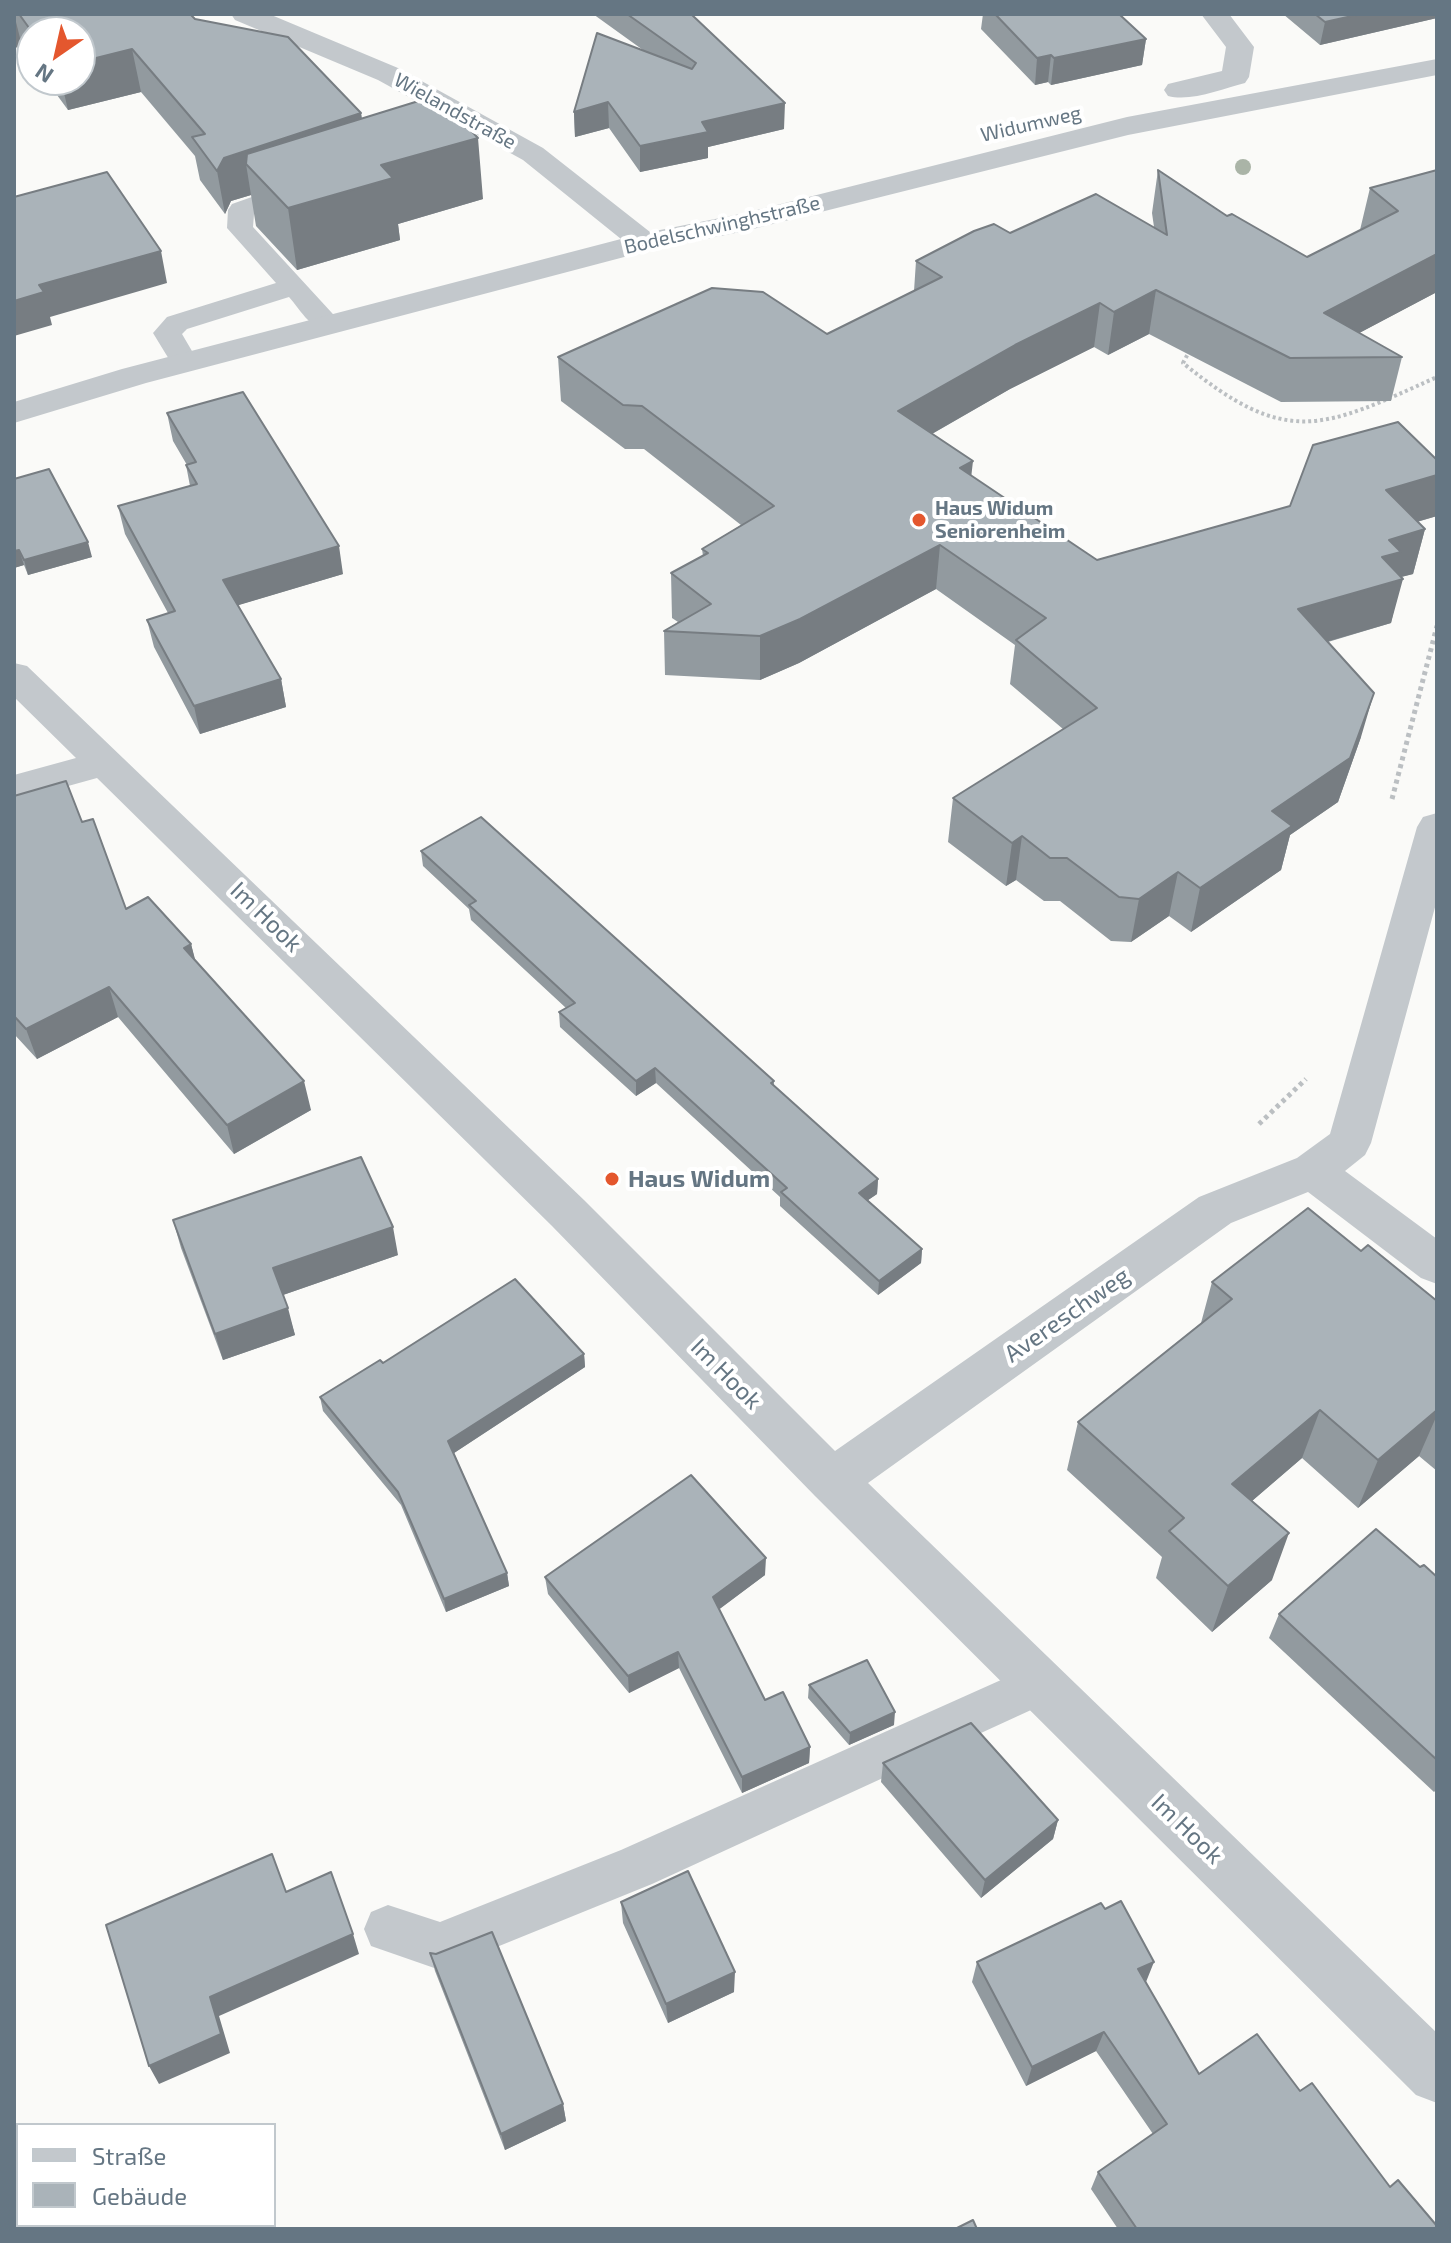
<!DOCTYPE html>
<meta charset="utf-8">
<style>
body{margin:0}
#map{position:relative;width:1451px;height:2243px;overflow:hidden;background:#fafaf8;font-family:"Exo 2",sans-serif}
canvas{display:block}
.frame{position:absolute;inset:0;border:16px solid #657683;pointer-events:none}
.legend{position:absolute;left:16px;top:2123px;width:260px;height:104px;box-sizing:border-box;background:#fff;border:2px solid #c1c8cd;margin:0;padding:10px 14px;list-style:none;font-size:24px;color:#657683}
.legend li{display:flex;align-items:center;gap:16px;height:40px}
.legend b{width:40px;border:2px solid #c1c8cd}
.north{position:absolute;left:16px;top:16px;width:80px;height:80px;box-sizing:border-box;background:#fff;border:2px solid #c1c8cd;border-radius:50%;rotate:214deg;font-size:22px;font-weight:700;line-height:32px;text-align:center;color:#657683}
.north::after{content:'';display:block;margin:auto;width:28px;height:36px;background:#e4572e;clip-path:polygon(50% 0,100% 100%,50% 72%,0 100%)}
</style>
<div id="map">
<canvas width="1451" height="2243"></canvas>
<div class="frame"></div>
<ul class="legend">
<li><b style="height:10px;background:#c3c8cc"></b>Straße</li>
<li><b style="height:22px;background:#aab3b9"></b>Gebäude</li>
</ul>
<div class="north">N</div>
</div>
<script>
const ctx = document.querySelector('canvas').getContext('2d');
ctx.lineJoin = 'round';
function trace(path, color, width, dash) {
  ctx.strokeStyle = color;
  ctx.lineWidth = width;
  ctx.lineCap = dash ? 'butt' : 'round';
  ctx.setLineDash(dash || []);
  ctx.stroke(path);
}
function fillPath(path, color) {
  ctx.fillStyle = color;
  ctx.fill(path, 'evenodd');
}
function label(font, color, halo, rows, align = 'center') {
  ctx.font = font + ' "Exo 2",sans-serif';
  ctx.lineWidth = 8;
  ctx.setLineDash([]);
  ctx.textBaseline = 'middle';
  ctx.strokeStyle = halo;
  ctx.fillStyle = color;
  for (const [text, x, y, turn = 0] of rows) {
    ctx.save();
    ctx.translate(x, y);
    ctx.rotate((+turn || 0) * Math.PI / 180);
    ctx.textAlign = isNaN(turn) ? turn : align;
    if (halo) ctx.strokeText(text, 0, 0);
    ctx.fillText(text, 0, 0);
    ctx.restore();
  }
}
trace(new Path2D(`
 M1190,350L1183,363C1287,448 1322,429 1437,377`), '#bbbfc2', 4, [3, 3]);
trace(new Path2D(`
 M1392,799L1437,626
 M1259,1124L1306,1079`), '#bbbfc2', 5, [4, 4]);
fillPath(new Path2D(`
 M300,180L309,182L313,188L309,194L254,214L253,227L343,325L339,331C315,337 303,313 289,297L187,329L182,334L199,363L195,369L185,371L175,369L153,333L167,317L276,283L227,228L228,210L232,204Z
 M1039,1663L1055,1669L1062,1684L1055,1699L652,1884L440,1970L371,1946L364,1929L371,1912L388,1905L440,1922L621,1850Z`), '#c3c8cc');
fillPath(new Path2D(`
 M231,14H269L398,68L543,148L650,232L745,213L1127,117L1437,59V75L1128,135L745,231L647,251L146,383L14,423V402L122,369L621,239L523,160L378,80L235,20Z
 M1201,14H1229L1254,47L1249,77L1245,83C1222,89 1191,102 1168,96L1164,90L1168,84L1222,71L1226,47Z
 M14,663L27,666L584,1200L835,1451L1199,1197L1297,1158L1330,1134L1417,827L1423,817L1437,813V900L1371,1143L1365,1155L1345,1171L1437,1239V1284L1421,1278L1308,1192L1231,1223L868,1483L1437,2033V2103L1416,2095L815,1496L552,1226L97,778L14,801V775L76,758L14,697Z`), '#c3c8cc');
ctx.fillStyle = '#aab4a7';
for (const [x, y] of [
 [1243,167]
]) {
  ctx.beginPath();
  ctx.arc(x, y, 8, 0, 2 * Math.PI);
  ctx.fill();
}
fillPath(new Path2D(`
 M14,14H190L195,19L361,113L362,119L483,199L398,224L400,240L297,270L256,226L251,195L231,201L225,214L200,180L195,156L141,92L68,110L46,80H80L32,32V60L22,46L14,48Z
 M593,14H691L784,129L708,147V158L640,172L609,128L575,137L574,112L643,50Z
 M983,14H1119L1146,39L1142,65L1051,85L1048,82L1035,85L981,29Z
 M1283,14H1437V18L1320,45Z
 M1158,170L1227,216L1307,257L1360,230L1370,188L1437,170V295L1435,293L1359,333L1402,357L1391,401L1281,402L1149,334L1108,355L1094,347L1010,389L932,434L971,476L1097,560L1290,506L1437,460V516L1417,522L1425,529L1413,574L1401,577L1391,623L1328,642L1361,737L1338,802L1290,835L1281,870L1191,932L1169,916L1131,942L1111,941L1060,901H1044L1016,880L1006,886L948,842L953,798L1063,729L1010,684L1015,645L936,589L799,663L760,680L665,675L664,631L678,622L672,618L671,573L703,556L702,549L741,525L644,449H625L561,401L558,357L827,334L914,291L916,261L1010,233L1154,227L1152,213Z
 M167,413L343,574L238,605L281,679L286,707L200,734L154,647L147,620L168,613L125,534L118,506L190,486L186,465H187L173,441Z
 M14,479L92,557L28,575L24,565L14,568Z
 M14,796L82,822L126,909L191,944L195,961L311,1110L234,1154L118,1017L37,1059L14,1034Z
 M421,851L774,1081V1087L878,1179L877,1194L868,1200L922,1249L921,1263L878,1295L780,1206V1197L656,1083L636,1096L560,1027L559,1012L566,1008L471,920L469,909L423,866Z
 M173,1220L398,1255L283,1295L295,1335L223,1360L181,1248Z
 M1361,1251L1437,1301V1471L1419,1456L1358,1508L1302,1458L1252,1501L1272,1580L1212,1632L1156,1578L1162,1557L1067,1470L1078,1422L1201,1323L1212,1282Z
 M584,1354L585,1367L454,1453L507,1573L509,1586L446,1612L401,1505L323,1411L320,1397L383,1363Z
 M1420,1567L1437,1577V1789L1434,1792L1269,1638L1279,1614Z
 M765,1575L719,1609L765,1700L810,1747L809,1763L742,1793L679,1668L629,1693L548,1594L545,1577Z
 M809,1685L894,1725L849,1745L808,1698Z
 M883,1763L1058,1820L1053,1839L981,1898L881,1782Z
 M621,1902L734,1992L668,2023L623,1923Z
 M430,1953L563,2104L566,2121L505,2150L435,1971Z
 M977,1962L1146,1982L1199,2074L1300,2091L1390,2187L1437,2229H1118L1091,2189L1098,2172L1153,2134L1096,2051L1026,2086L972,1982Z`), '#929a9f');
fillPath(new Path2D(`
 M14,14L22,46L14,48Z
 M1361,14H1437V18L1320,45L1325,22Z
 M1146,39L1142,65L1051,85L1054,58Z
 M132,49L141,92L68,110L61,80H80V62Z
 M1051,55L1048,82L1035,85L1037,58Z
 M608,102L609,128L575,137L574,112Z
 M785,103L784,129L708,147V158L640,172V146L702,122Z
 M361,113L366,156L246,164L251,195L231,201L225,214L217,171L224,158Z
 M478,138L483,199L398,224L400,240L297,270L288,208L381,165Z
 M161,251L167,283L50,317L52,325L14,336V301L39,285Z
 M1437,254V284L1435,293L1314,357L1324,313Z
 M1156,290L1149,334L1108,355L1114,312Z
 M1100,303L1094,347L1010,389L895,455L898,411L1015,345Z
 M973,461L968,505L960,468Z
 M1437,475V516L1374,534L1386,490Z
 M1425,529L1413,574L1393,579H1403L1391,623L1288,653L1298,609L1382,557L1389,540Z
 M88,542L92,557L28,575L24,560Z
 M940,545L936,589L799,663L760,680V636Z
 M339,546L343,574L229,608L223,580Z
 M19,550L24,565L14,568V551Z
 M281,679L286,707L200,734L194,706Z
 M1374,693L1361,737L1338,802L1290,835L1281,870L1191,932L1200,888L1272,811Z
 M1022,836L1016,880L1006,886L1012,843Z
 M1178,872L1169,916L1131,942L1139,899Z
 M191,944L199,974L184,948Z
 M109,987L118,1017L37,1059L26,1029Z
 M655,1068L656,1083L636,1096V1081Z
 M304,1081L311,1110L234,1154L227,1125Z
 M878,1179L877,1194L858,1207L859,1193Z
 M393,1227L398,1255L280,1296L273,1268Z
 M922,1249L921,1263L878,1295L879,1281Z
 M288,1308L295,1335L223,1360L215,1334Z
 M584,1354L585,1367L451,1455L448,1441Z
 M1320,1410L1302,1458L1217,1531L1232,1484Z
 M1437,1410V1415L1419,1456L1358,1508L1378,1460Z
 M1289,1533L1272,1580L1212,1632L1228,1586Z
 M766,1558L765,1575L713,1614V1597Z
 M507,1573L509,1586L446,1612L444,1599Z
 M678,1652L679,1668L629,1693L628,1676Z
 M895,1712L894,1725L849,1745L850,1733Z
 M810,1747L809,1763L742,1793V1777Z
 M1058,1820L1053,1839L981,1898L985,1880Z
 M353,1934L359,1954L219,2016L230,2053L159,2084L149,2066L210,1997Z
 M1154,1962L1146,1982L1138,1969Z
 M735,1972L734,1992L668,2023L666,2004Z
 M1104,2032L1096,2051L1026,2086L1032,2067Z
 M563,2104L566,2121L505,2150L501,2134Z`), '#777d82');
const building = new Path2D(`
 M19,14H190L195,19L288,37L361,113L224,158L217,171L192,137L205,134L132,49L80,62V32H32Z
 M627,14H691L785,103L702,122L708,132L640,146L608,102L574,112L597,33L692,69L696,63Z
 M995,14H1119L1146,39L1054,58L1051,55L1037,58Z
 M1315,14H1361L1325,22Z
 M438,95L478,138L381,165L393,178L288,208L246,164L247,154Z
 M1158,170L1227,216L1232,214L1307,257L1398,211L1370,188L1437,170V254L1324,313L1402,357L1290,358L1156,290L1114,312L1100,303L1015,345L898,411L973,461L960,468L1097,560L1290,506L1313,445L1398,422L1437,460V475L1386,490L1425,529L1389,540L1401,552L1382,557L1403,579L1298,609L1374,693L1350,758L1272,811L1292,826L1200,888L1178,872L1139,899L1119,897L1067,858H1050L1022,836L1012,843L953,798L1097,708L1016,640L1046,618L940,545L800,619L760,636L664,631L711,604L671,573L708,553L702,549L774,506L642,406L623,405L558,357L712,288L763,292L827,334L942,277L916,261L974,231L994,224L1010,233L1096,194L1167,235Z
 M107,172L161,251L39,285L44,292L14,301V197Z
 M243,392L339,546L223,580L281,679L194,706L147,620L175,611L118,506L197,484L186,465L196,462L167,413Z
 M49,469L88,542L24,560L19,550L14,551V479Z
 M66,781L82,822L93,819L126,909L148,897L191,944L184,948L304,1081L227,1125L109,987L26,1029L14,1016V796Z
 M481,817L774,1081L771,1083L878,1179L859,1193L922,1249L879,1281L781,1192L787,1188L655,1068L636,1081L559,1012L575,1003L469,905L476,901L421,851Z
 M361,1157L393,1227L273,1268L288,1308L215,1334L173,1220Z
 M1308,1208L1361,1251L1368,1245L1437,1301V1410L1378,1460L1320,1410L1232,1484L1289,1533L1228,1586L1169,1531L1184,1518L1078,1422L1232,1299L1212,1282Z
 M515,1279L584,1354L448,1441L507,1573L444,1599L398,1492L320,1397L380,1360L383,1363Z
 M691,1475L766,1558L713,1597L765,1700L783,1692L810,1747L742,1777L678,1652L628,1676L545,1577Z
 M1376,1529L1420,1567L1424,1565L1437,1577V1760L1279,1614Z
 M867,1660L895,1712L850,1733L809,1685Z
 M971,1723L1058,1820L985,1880L883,1763Z
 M272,1854L286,1892L331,1872L353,1934L210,1997L221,2034L149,2066L106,1925Z
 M688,1871L735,1972L666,2004L621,1902Z
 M1121,1901L1154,1962L1138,1969L1199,2074L1257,2034L1300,2091L1312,2083L1390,2187L1398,2180L1437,2226V2229H1137L1098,2172L1167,2124L1104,2032L1032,2067L977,1962L1101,1903L1105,1909Z
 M492,1932L563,2104L501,2134L430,1953L436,1954Z
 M973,2220L977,2229H955Z`);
fillPath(building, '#aab3b9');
trace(building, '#777d82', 2);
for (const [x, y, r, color] of [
 [919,520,8,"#e4572e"],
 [612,1179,8,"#e4572e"]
]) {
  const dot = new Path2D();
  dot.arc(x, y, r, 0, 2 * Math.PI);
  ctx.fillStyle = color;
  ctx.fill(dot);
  trace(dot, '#fff', 3);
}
label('20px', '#657683', '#fff', [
 ["Wielandstraße",455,111,29],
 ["Widumweg",1031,124,-13],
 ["Bodelschwinghstraße",722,225,-13]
]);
label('bold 20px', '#657683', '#fff', [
 ["Haus Widum",935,508],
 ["Seniorenheim",935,531]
], 'left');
label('24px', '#657683', '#fff', [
 ["Im Hook",266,917,44],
 ["Avereschweg",1067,1315,-35],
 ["Im Hook",726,1374,45],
 ["Im Hook",1187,1829,44]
]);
label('bold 24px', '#657683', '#fff', [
 ["Haus Widum",628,1179]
], 'left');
</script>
